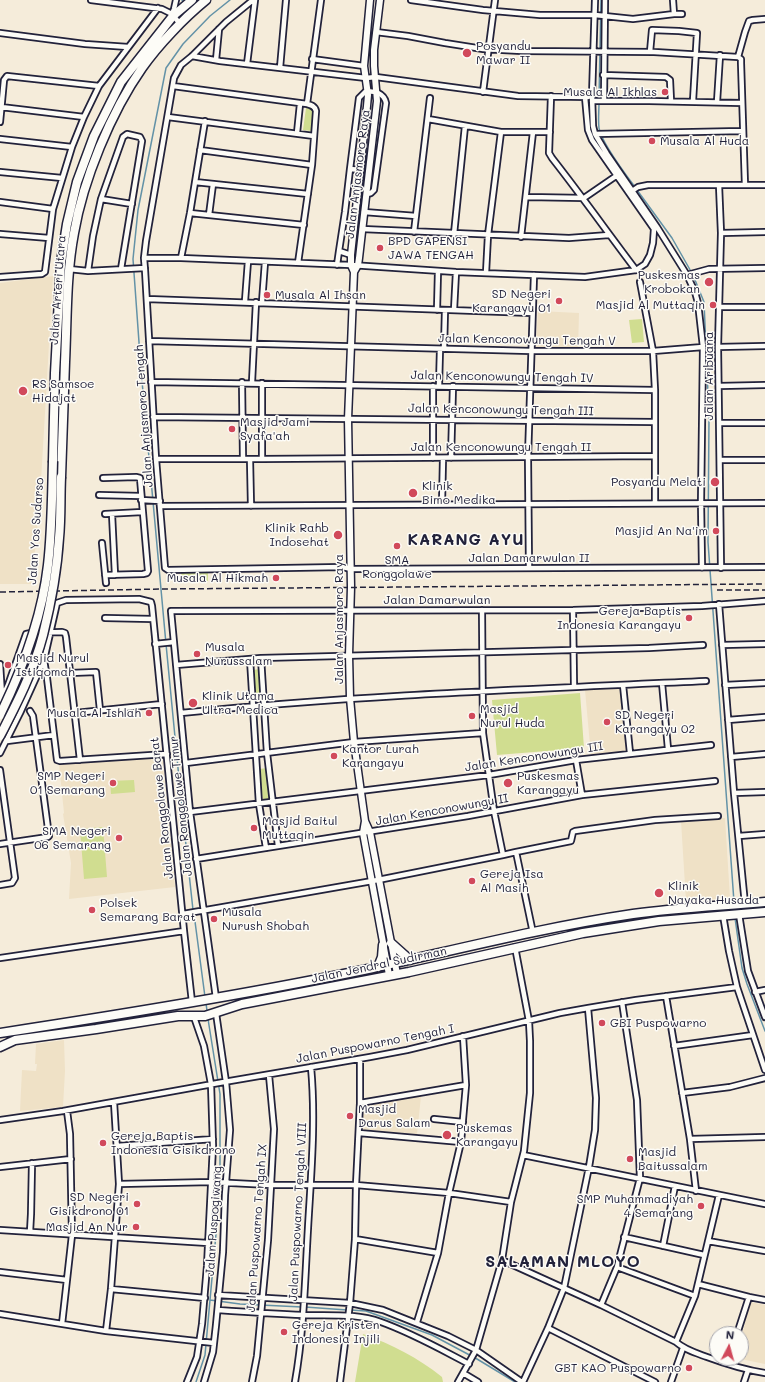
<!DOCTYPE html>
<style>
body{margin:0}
#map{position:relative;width:765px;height:1382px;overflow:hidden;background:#f5ecda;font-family:Mali,sans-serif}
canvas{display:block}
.north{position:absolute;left:709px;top:1326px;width:40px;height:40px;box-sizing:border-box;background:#fdfcf7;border:1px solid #a5a5ac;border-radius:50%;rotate:6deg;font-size:11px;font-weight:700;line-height:16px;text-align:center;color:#22223b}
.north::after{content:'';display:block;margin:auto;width:14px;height:18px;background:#d1495b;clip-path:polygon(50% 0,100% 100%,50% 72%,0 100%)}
</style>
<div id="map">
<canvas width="765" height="1382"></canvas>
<div class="north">N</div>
</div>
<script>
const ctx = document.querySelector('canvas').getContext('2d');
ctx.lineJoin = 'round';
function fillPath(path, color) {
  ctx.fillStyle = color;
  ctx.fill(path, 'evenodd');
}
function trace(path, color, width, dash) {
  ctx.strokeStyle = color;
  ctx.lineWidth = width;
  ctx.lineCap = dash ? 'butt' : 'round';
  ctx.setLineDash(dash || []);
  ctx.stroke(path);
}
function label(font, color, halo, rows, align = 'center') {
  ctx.font = font + ' Mali,sans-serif';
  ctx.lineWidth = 3;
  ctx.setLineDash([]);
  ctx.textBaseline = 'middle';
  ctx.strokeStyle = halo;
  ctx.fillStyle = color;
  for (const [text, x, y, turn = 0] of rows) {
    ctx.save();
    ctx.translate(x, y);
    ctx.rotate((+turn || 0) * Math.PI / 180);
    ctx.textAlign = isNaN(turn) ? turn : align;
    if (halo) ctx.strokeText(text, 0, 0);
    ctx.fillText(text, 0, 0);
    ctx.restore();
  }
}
fillPath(new Path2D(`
 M53,276L40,498L32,584H0V283Z
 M538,311L579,313L578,349L536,348Z
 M622,688L629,753L591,756L585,690Z
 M162,756L175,887L69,899L71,863L63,814L64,813L59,764Z
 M725,818L730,898L686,901L681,821Z
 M64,1040L65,1071L63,1107L20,1111L22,1070L36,1071L37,1064H35L36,1044Z
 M421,1096L417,1134L362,1130L364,1105Z
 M750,1302L765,1305V1364L736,1358H741V1339Z`), '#efe1c6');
fillPath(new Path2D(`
 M306,108L313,109L311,131L303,130Z
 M642,319L644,342L632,343L629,320Z
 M181,571H208V581L181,582Z
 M261,669L263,701H254L252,670Z
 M580,693L584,748L497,755L492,700Z
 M268,768L271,799L263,800L259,769Z
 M134,780L135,792L111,794L110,781Z
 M103,827L107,877L84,879L80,829Z
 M363,1334C393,1345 417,1357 442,1377L443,1382H355Z`), '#d0dd90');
trace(new Path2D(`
 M182,0L183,2
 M599,99L601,0
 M599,103C599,111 598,120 599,128C601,141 626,175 635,187
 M637,190L672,238L693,275L704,302L709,417L708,542L734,902
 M193,910L181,799L166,644L141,370L133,259L138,210L166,68L183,44L210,16L230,0
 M194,914L205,997
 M735,918L742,968L747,984L765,1031
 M206,1003L207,1011
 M210,1300L240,1304L302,1307
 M305,1307L347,1310
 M351,1310L366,1311L432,1335L477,1359L515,1382
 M196,1382L205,1355L216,1234L220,1170V1094L208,1019`), '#6392a7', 1.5);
const street = new Path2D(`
 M91,0L162,9L172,14L180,24
 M253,0L226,22L192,56L181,65L174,78L146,241L144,258L145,270L156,459L165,568L168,570L343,567L351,569L765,567
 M411,0L483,10L540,15H595L633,19L674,14H682
 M595,0L592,96L593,126L595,134L607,154L657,227L687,275L695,292L698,303L703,347L701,502L702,568
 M673,0L674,14
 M172,14L174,9L176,0
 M376,32L408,36L445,43L483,49L522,51L654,52L738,57L741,59V63L745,185
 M0,33L85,44L128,47
 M650,52L652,30L679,31L697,33L693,101
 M192,56L220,61L366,78L376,77L518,96L588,97
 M738,57L745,32L749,21L753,20L765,19
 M312,59L364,66
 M216,60L219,29
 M247,64L255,0
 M280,68L286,0
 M603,75L666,77L670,80L671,101
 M173,86L307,104
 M483,92L495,0
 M551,96L549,153L552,158C581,195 608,233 636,270
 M592,101H649L742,103
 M604,101L605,0
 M717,102L720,55
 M1,107L84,117
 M168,117L314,136
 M428,119L501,132H550
 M0,122L4,80L7,76L99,86
 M297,133L300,104
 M595,134L742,131
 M0,139L72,147
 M200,150L312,165
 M350,169L359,98L365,92C374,90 384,93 386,103L374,190L371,193L367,194
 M0,172L62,178
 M195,182L308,194
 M719,185L721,233L718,347L721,568
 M632,191L638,187L648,185H765
 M527,197L584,198L616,176
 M101,199L132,204
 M0,202L53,209
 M364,212L416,216
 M190,213L304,225
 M209,215L213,184
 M362,229L569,238L609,235
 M414,232L430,98
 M721,233L765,232
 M0,234L49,238
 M454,234L465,126
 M521,237L533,132
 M351,255L339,251L345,212L350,169L361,170
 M144,258H181L351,265L456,272L585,277L636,270L645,264L650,255L653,243L654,229L592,140L588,130L585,97
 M181,258L190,213L205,121
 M298,263L312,165L316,111C315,106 311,105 307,104L321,0
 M337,265L339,251
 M69,269L88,271L145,268
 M88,271L93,236L101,199L123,137L127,134L140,137L142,141L121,269
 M486,273L488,235L501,132
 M687,275L709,269L765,268
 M0,277L42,274L45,272L53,209L72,147L84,117L99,86L158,8
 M640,282L653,351L655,390V503
 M147,299L532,313
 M245,301L248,261
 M262,302L265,262
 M719,307H765
 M437,310L438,271
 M454,310L456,272
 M149,341L531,351H653L703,347
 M718,347L765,346
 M444,349L445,310
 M151,382L655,390
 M242,382L243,459
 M252,382L256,302
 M439,386L440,349
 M719,386L765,385
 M153,417L654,422
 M719,423H765
 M433,458V386
 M451,458L453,386
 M156,459H262L655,456
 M250,459L251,506
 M262,459V383
 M720,460H765
 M103,478L136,477L140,478L148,571L147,573L143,574L105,575
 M99,495L141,496
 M141,500L160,501
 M442,504L443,458
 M160,506L765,503
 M105,514L142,512
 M112,514L115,575
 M102,543L106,583
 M529,568L528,457L534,275
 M719,604L734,793L745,904
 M482,610L483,733L494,811L503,855L516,852L533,933
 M573,610L574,686
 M105,618L153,619
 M155,644L174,642
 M722,645L765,644
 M261,658L267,753L278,846
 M250,659L259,804L266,848
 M44,660L47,678L57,760L60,761L167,754
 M0,664L2,696
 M176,665L261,658L649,648L703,645
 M70,673L96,672L100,710
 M662,683L668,749
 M623,685L630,753
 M725,685L765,683
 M0,702L8,685L26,634L31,633L62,632L65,633L66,637L80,760
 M75,713L162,704
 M181,713C355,695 531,689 706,681
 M728,720L765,717
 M7,741L54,735
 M0,753L20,713L44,660L57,603L66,600L139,599L151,602L152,606L184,931L192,1002
 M731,757L765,754
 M576,760L582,795
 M186,763L354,742L483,733
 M0,770L15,878L12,883L0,885
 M734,793L765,792
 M190,812L489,775L576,760L711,745
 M739,836L765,834
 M0,844L48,837L49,836L33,716L30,711
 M516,852L571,841L573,832L575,831L655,820L718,816
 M196,859L468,816L582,795L715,781
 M183,914L378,880L503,855
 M739,914L748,971L765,1017
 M723,915L729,951L737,987L765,1070
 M0,958L184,931
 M755,992L765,990
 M666,996L690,1139L696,1191
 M216,998L190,812L171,611L573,610L702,606L765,601
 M674,1046L753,1035
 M682,1093L730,1087L765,1078
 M360,1103L466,1085
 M434,1119L463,1122
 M0,1120L63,1111L224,1082L370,1057L407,1050L560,1013L588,1008L636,1000L737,987
 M359,1133L461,1142
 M690,1139L765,1137
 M117,1146L213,1139
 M523,1155L765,1204
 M0,1167L71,1159
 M119,1184L212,1182L270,1185H356L449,1193L511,1202
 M0,1230L208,1243
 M30,1232L31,1214L32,1163
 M624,1237L704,1255
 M355,1239L438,1253
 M708,1241L765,1251
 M663,1246L675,1186
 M502,1260L601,1305L676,1342C685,1350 696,1353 707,1357C726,1364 745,1370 765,1373
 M617,1267L695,1296
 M0,1272L67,1280
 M698,1284L749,1297L765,1300
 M111,1289L205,1298
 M218,1295L350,1303L383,1310L448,1336L476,1350L522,1382
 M601,1305L617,1267L640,1178L637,1100L622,1002
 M218,1310C246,1312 274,1314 303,1315C329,1316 356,1313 381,1322C412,1333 440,1349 469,1364
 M0,1314L106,1331L214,1343
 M417,1322L438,1253L449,1193L461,1142L466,1085L463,1036
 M62,1324L72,1235L70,1134L67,1111
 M548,1328L655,1382
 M106,1331L111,1289L119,1184L114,1102
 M737,1334L749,1297
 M676,1342L695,1296L719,1195
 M463,1373L478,1382
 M187,1382L197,1357L202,1324L207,1266L213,1146L211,1084L204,1046L194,1017
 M204,1382L213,1352L216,1325L223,1252L225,1195L230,1130L226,1082L216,1013
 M252,1382L257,1356L268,1240L274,1129L269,1075
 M295,1382C304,1331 305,1279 308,1228C311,1175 316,1121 311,1067
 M340,1382L350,1303L355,1239L356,1185L360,1103V1059
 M458,1382L476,1350L502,1260L511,1202L524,1151L530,1093V1041L529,1021L515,947
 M523,1382L548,1328L564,1288L589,1167L595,1130L596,1098L588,1008
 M671,1382L683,1348
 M744,1382L748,1370`);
const secondary = new Path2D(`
 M370,0L364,66L368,95L367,106L351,255V265L354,272L348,419L351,587L349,655L350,698L354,742L365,821L370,832L397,974
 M354,272L358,265L359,258L377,101L374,66V50L380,0
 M365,821L363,833L389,975`);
const highway = new Path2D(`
 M53,461L55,373L61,262L67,224L77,182L94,136L121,82L173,16L192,0
 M61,477C62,439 64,401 65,362C67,319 66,275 74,233C83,180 111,112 142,68C158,45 184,18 206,0
 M391,943L410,960
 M378,967L382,957L383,945
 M0,1033C125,1014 250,994 373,968C459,949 545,927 633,914C677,908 721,906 765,902
 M0,1047L15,1040L96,1029L178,1016H205L242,1004L409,972L583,933L659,921L765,912`);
trace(street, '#22223b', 8);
trace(secondary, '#22223b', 9);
trace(highway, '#22223b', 11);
trace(street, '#fdfcf7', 4.5);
trace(secondary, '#fdfcf7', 6);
trace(highway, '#fdfcf7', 8);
trace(new Path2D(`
 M717,590H765
 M0,592L164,589L765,584`), '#22223b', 1.5, [6, 3]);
const highwayBridge = new Path2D(`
 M0,715C23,668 42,618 48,565C52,531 52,496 53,461
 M0,736C17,703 34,670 43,635C51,603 57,571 59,538C61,518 60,498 61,477`);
trace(highwayBridge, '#22223b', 11, []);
trace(highwayBridge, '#fdfcf7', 8);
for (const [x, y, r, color] of [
 [467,53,5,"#d1495b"],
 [665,92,4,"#d1495b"],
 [652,141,4,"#d1495b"],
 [380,248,4,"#d1495b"],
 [709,282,5,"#d1495b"],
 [267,295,4,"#d1495b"],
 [559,301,4,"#d1495b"],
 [713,305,4,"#d1495b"],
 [23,391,5,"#d1495b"],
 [232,429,4,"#d1495b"],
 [715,482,5,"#d1495b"],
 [413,493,5,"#d1495b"],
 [716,531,4,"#d1495b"],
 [338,535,5,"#d1495b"],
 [397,546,4,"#d1495b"],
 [276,578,4,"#d1495b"],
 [689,618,4,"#d1495b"],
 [197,654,4,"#d1495b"],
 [8,665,4,"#d1495b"],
 [193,703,5,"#d1495b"],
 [149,713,4,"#d1495b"],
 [472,716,4,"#d1495b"],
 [607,722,4,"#d1495b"],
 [334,756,4,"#d1495b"],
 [113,783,4,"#d1495b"],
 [508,783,5,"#d1495b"],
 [254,828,4,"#d1495b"],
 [119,838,4,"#d1495b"],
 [472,881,4,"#d1495b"],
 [659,893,5,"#d1495b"],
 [92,910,4,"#d1495b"],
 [214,919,4,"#d1495b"],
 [602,1023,4,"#d1495b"],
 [350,1116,4,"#d1495b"],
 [447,1135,5,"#d1495b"],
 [103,1143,4,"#d1495b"],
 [630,1159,4,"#d1495b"],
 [137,1204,4,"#d1495b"],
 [701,1206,4,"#d1495b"],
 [136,1227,4,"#d1495b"],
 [284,1332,4,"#d1495b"],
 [689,1368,4,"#d1495b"]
]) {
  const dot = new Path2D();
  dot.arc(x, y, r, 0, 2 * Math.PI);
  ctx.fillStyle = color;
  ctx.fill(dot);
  trace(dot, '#fdfcf7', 1.5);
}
label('12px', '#22223b', '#fdfcf7', [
 ["Posyandu",476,46],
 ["Mawar II",476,60],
 ["Musala Al Ikhlas",657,92,"right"],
 ["Musala Al Huda",660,141],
 ["BPD GAPENSI",388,241],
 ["JAWA TENGAH",388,255],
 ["Puskesmas",700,275,"right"],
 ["Krobokan",700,289,"right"],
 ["SD Negeri",551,294,"right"],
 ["Karangayu 01",551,308,"right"],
 ["Musala Al Ihsan",275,295],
 ["Masjid Al Muttaqin",705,305,"right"],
 ["RS Samsoe",32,384],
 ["Hidajat",32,398],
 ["Masjid Jami",240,422],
 ["Syafa'ah",240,436],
 ["Posyandu Melati",706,482,"right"],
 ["Klinik",422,486],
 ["Bimo Medika",422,500],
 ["Klinik Rahb",329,528,"right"],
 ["Indosehat",329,542,"right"],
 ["Masjid An Na'im",708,531,"right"],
 ["SMA",397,560,"center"],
 ["Ronggolawe",397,574,"center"],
 ["Musala Al Hikmah",268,578,"right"],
 ["Gereja Baptis",681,611,"right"],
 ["Indonesia Karangayu",681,625,"right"],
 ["Musala",205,647],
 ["Nurussalam",205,661],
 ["Masjid Nurul",16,658],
 ["Istiqomah",16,672],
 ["Klinik Utama",202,696],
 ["Ultra Medica",202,710],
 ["Masjid",480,709],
 ["Nurul Huda",480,723],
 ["Musala Al Ishlah",141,713,"right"],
 ["SD Negeri",615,715],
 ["Karangayu 02",615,729],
 ["Kantor Lurah",342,749],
 ["Karangayu",342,763],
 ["SMP Negeri",105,776,"right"],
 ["01 Semarang",105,790,"right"],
 ["Puskesmas",517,776],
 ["Karangayu",517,790],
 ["Masjid Baitul",262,821],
 ["Muttaqin",262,835],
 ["SMA Negeri",111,831,"right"],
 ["06 Semarang",111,845,"right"],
 ["Gereja Isa",480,874],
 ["Al Masih",480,888],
 ["Klinik",668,886],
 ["Nayaka Husada",668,900],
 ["Polsek",100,903],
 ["Semarang Barat",100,917],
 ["Musala",222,912],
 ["Nurush Shobah",222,926],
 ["GBI Puspowarno",610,1023],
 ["Masjid",358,1109],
 ["Darus Salam",358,1123],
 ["Puskemas",456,1128],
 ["Karangayu",456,1142],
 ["Gereja Baptis",111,1136],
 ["Indonesia Gisikdrono",111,1150],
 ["Masjid",638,1152],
 ["Baitussalam",638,1166],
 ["SD Negeri",129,1197,"right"],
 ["Gisikdrono 01",129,1211,"right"],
 ["SMP Muhammadiyah",693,1199,"right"],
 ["4 Semarang",693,1213,"right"],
 ["Masjid An Nur",128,1227,"right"],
 ["Gereja Kristen",292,1325],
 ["Indonesia Injili",292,1339],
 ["GBT KAO Puspowarno",681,1368,"right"]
], 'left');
label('12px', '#22223b', '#fdfcf7', [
 ["Jalan Anjasmoro Raya",358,174,-83],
 ["Jalan Arteri Utara",58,290,-86],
 ["Jalan Kenconowungu Tengah V",527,340,1],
 ["Jalan Aribuana",709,376,-90],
 ["Jalan Kenconowungu Tengah IV",502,377,1],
 ["Jalan Kenconowungu Tengah III",501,410,1],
 ["Jalan Anjasmoro Tengah",144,416,-94],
 ["Jalan Kenconowungu Tengah II",501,447],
 ["Jalan Yos Sudarso",36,531,-86],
 ["Jalan Damarwulan II",529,558],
 ["Jalan Damarwulan",437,600],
 ["Jalan Anjasmoro Raya",339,619,-90],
 ["Jalan Kenconowungu III",534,757,-9],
 ["Jalan Ronggolawe Timur",181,806,-96],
 ["Jalan Ronggolawe Barat",162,808,-96],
 ["Jalan Kenconowungu II",442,810,-10],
 ["Jalan Jendral Sudirman",379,965,-12],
 ["Jalan Puspowarno Tengah I",375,1044,-11],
 ["Jalan Puspowarno Tengah VIII",298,1212,-87],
 ["Jalan Puspogiwang",214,1221,-86],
 ["Jalan Puspowarno Tengah IX",257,1228,-86]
]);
ctx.letterSpacing = '1px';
label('bold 16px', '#22223b', '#fdfcf7', [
 ["KARANG AYU",466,540],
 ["SALAMAN MLOYO",563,1262]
]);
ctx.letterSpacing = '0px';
</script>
